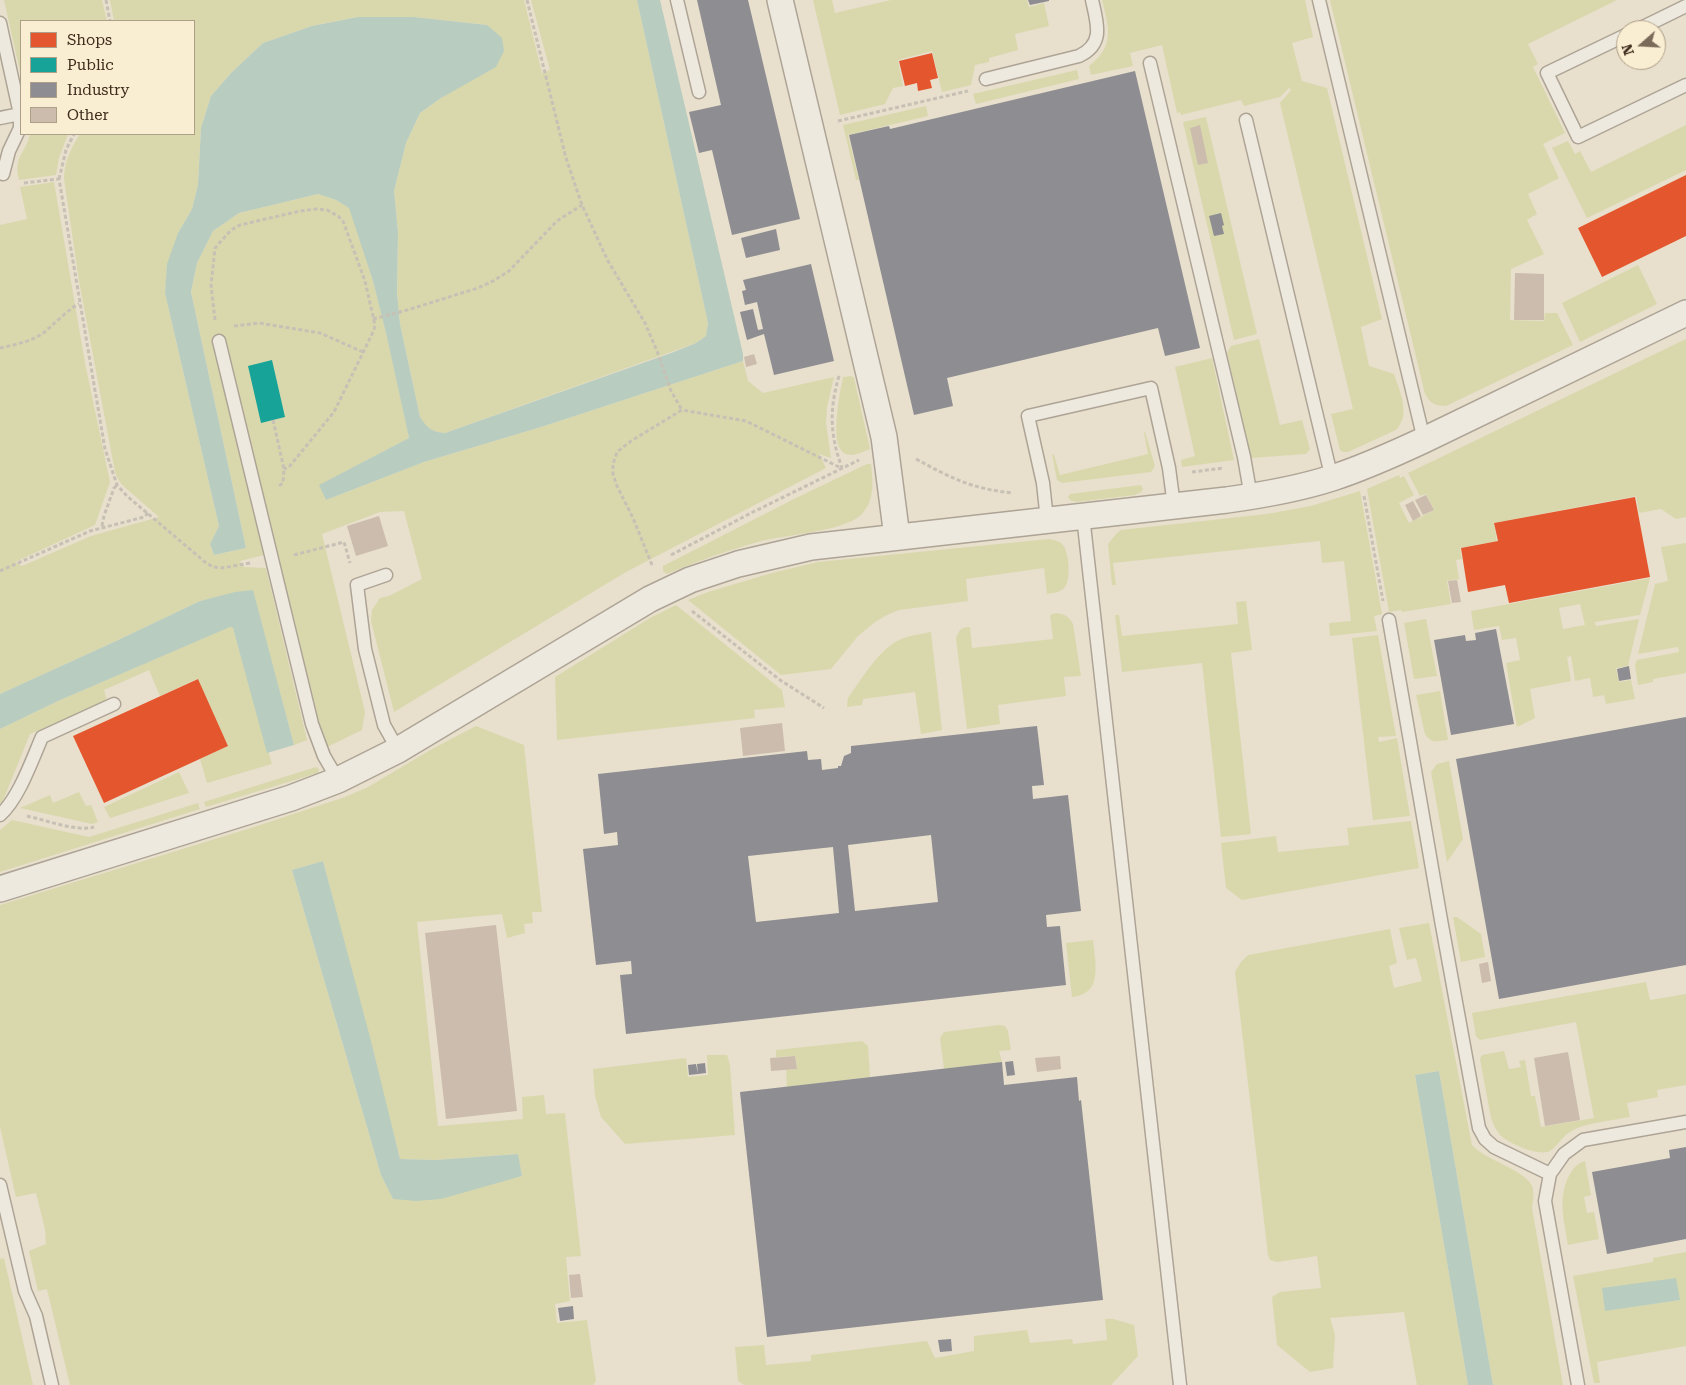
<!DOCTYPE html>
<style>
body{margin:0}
#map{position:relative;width:1686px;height:1385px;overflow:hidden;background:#e8dfcc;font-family:"Roboto Serif",serif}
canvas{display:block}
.legend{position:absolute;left:20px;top:20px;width:175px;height:115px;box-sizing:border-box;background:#f9edd2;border:1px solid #ae9f89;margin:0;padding:6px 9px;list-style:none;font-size:15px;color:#3d2b1c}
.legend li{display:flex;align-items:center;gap:10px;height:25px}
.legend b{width:25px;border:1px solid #ae9f89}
.north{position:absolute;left:1616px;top:20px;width:50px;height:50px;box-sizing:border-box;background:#f9edd2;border:1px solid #ae9f89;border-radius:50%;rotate:251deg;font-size:14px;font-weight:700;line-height:20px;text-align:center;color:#3d2b1c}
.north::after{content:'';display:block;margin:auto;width:18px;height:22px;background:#796a5a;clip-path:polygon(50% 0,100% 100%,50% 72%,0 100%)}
</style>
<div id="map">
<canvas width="1686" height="1385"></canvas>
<ul class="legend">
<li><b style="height:14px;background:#e4572e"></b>Shops</li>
<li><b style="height:14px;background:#17a398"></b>Public</li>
<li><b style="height:14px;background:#8d8d92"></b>Industry</li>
<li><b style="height:14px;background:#ccbcad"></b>Other</li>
</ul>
<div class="north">N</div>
</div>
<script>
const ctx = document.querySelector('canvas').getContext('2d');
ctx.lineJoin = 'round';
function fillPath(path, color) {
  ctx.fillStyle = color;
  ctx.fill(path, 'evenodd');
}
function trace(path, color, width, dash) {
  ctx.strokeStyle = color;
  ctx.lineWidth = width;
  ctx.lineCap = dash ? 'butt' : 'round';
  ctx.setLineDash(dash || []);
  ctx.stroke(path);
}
fillPath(new Path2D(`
 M4,0H102L107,21H21V76Z
 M110,0H524L542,73L550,70L531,0H637L708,323L706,336L696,343L445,433C432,432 426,428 420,417L400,324L397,293L398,232L394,191L406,143L420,113L441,98L487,25L414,17H358L312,26L263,43L232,72L211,96L201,128L198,185L192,209L178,233L165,293L219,526L210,544L214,555L246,548L191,292L197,263L213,231L239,213L318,194L336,200L350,208C377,282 393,360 409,438L320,485L326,500L424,462L541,427L743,361L748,381L763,393L834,377L827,407L826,423L831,458L819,454L826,468L626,572L394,712L371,621L372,610L380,598L389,596L422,579L404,511L380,512L322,534L365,712L362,730L327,747L317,717L224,337H212L264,555L240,561L244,567L266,568L307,740L294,745L252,590L200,601L116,641L0,694V225L27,219L20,187L54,182L85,363L110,482L95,525L15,562L22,566L91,536L159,517L122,485L118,479L115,472L79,281L64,179C64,162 71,148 80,134H194V21H114Z
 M813,0H832L835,13L891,0H1027L1029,7L1044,3L1049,26L1015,34L1018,50L989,58V62L975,65L971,85L942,92L932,51L898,60L903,86L893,88L885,104L840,115Z
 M1102,0H1305L1313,37L1292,43L1302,81L1327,88L1382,319L1361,327L1369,366L1394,374C1400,392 1411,414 1396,430L1348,452H1343L1340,450L1331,414L1353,409L1280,103L1291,90L1289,88L1280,97L1244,106L1241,100L1181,115L1180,112L1177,113L1162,45L1130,53L1133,66L1091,75L1089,66C1115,46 1109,28 1102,0Z
 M1330,0H1617L1528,44L1538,64L1533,67L1565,133L1543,144L1559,178L1528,194L1537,214L1527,220L1544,254L1511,269L1510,320L1544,321L1545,313H1557L1573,345L1446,406C1435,406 1430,403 1425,394Z
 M1077,70L1079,79L976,104L973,94Z
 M926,106L928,116L848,135L859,180H856L843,125Z
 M1206,117L1257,334L1234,340L1183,122Z
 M1686,125V170L1587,218L1552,148L1568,141L1575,154L1580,151L1591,172Z
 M30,134H68L59,158L56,175L19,180C13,156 25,155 30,134Z
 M1638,265L1657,304L1580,342L1562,303Z
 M1259,339L1280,425L1302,420L1310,449L1306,454L1251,458L1227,353L1231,346Z
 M1686,339V517L1676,519L1661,509L1639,513L1636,496L1494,523L1497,541L1460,548L1462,559L1456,560L1459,579L1447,581L1451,604L1402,612L1401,610L1389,612L1367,489L1399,475L1400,478L1404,476L1414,495L1399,503L1409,523L1434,510L1426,494L1420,496L1408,473Z
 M1212,358L1234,460L1182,467L1181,460L1195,456L1175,367Z
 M851,376L854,378L870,449C862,452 853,458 844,453C829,444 840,392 843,377Z
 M1145,432L1155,466L1151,472L1062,483L1057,480L1052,454L1054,455L1060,475L1148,454L1144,433Z
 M867,464H871C873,482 875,501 861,515C844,531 786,535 761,541C729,550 697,561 667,574L663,571V566L798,497Z
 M1141,485L1143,489L1141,492L1135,495L1076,502L1070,500L1068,497L1070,494Z
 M1360,491L1382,614L1374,616L1377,631L1330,636L1329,623L1351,621L1344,561L1322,563L1320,541L1113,563L1116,585H1112L1108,544L1116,534L1121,530L1267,514L1311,506Z
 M1049,539C1054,540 1060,541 1063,545C1069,552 1071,580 1065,587C1061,592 1054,593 1047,594L1044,568L966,579L968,601L899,610L887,615L875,622L858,636L831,669L781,675L688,600L708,592L772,573L818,562Z
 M1686,543V673L1653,679V682L1638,685L1635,665L1637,660L1679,652L1678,647L1638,654L1655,584L1668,581L1661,547Z
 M1650,578L1640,615L1595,622L1596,626L1639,619L1628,666L1616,668L1619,682L1631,680L1635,699L1606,704L1604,695L1593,697L1590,678L1575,681L1571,656L1567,657L1571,681L1530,689L1535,718L1517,727L1506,663L1520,660L1516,638L1502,640L1499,626L1474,630L1471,611ZM1580,604L1585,625L1563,629L1559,608Z
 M1246,601L1252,650L1231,653L1251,834L1221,837L1202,663L1122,672L1115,615H1119L1122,636L1238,624L1236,602Z
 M676,605L782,690L785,707L754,710L755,718L557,740L555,677L650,618Z
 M1056,613C1064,614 1069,616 1073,624L1081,676L1064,677L1066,696L998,705L1000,724L967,729L956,638C959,630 961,627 970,627L972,648L1053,639L1050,615Z
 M1426,619L1437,676L1414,679L1404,623Z
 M229,627L233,628L272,764L207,783L200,759L228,746L197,679L160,696L149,670L104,690L107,701L30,734L2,803H0V729L58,701Z
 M931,632L942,730L921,734L915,692L863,699L862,705L847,707L848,698C862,679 880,646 904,638C912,635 922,634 931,632Z
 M1378,635L1396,736L1378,737L1379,742L1397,738L1410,816L1373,820L1352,638Z
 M1440,691L1448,740C1438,741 1431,744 1425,734L1416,695Z
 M476,726L524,745L542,912H532L533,923L524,924L525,933L507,938L502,914L417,922L438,1126L523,1119L522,1097L544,1095L546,1114L565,1113L581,1256L566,1257L570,1301L555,1304L557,1323L587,1320L596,1381L593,1385H70L47,1289L38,1291L29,1251L46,1244L45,1229L36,1193L16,1197L0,1127V905L254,827L345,797L368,787L432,749ZM323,861L400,1159L435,1160L517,1154L522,1176L393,1199L381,1175L292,870Z
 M1449,761L1463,839L1447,862L1431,772L1437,764Z
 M316,767L319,769L318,773L206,807L204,802Z
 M179,772L189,793L110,818L104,807Z
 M79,792L86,806L91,805L98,822L92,824L20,808L50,795L53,803Z
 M198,803L200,809L0,872V830L12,820L89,837Z
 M1411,821L1419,868L1242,900L1226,888L1221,843L1276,836L1278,852L1349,845L1347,828Z
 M1453,917H1457L1481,934L1485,957L1461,962Z
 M1429,923L1472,1145C1484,1160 1530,1171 1533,1189C1534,1195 1533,1202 1532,1208L1563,1385H1493L1439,1071L1415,1075L1468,1385H1417L1404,1312L1330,1318L1335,1335L1333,1368L1310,1372L1277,1345L1272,1297L1280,1292L1321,1288L1317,1256L1277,1262L1270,1260L1268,1255L1235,972L1241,962L1248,955L1390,929L1397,963L1389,966L1394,988L1422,981L1416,958L1407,960L1399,928Z
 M1093,940C1095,962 1104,994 1072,997L1066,943Z
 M1646,982L1650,1000L1686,994V1085L1657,1090L1658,1097L1627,1103L1630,1117C1613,1120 1596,1122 1580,1127C1563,1133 1561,1143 1550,1151C1539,1157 1508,1143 1500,1135C1496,1130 1493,1124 1491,1118L1480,1059L1482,1055L1504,1051L1509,1069L1521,1067L1519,1061L1525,1060L1531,1096H1535L1541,1127L1594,1118L1576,1022L1480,1040L1476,1036L1472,1013Z
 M999,1025L1005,1026L1008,1031L1011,1050L999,1051L1002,1062L944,1069L940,1038L944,1032Z
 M862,1041L868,1046L870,1077L787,1087L786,1070L797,1069L795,1056L776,1057V1050Z
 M707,1055H727L730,1065L735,1135L625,1144L601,1117L595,1096L593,1069L686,1058L688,1077L708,1075Z
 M1585,1161L1591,1195L1584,1197L1587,1213L1594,1212L1599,1239L1568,1245C1564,1220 1557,1197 1570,1174C1573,1168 1578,1163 1585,1161Z
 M1686,1252V1346L1597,1362L1600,1383H1594L1573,1276L1653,1262V1258ZM1603,1288L1679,1300L1605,1310Z
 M4,1258L33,1385H0V1259Z
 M1105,1319H1113L1134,1325L1138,1356L1111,1385H744L738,1381L735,1347L764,1345L766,1365L811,1361V1355L927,1341L935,1358L974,1351V1336L1027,1330L1030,1343L1072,1339L1073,1344L1107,1340Z`), '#d9d8ad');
fillPath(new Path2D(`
 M637,0H660L743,354V361L541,427L424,462L326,500L319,485L409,438L387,337L373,281L349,208L336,200L318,194L239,213L213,231L197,263L191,292L246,548L214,555L210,544L219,526L165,293L167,264L178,233L192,209L198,185L201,128L211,96L232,72L263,43L312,26L358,17H414L487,25L502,38L504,51L496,67L441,98L420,113L406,143L394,191L398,232L397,293L400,324L420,417C427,428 432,432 445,433L671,353L696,343L706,336L708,323Z
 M253,590L294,745L267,753L233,628L230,627L58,701L0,729V694L116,641L200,601L235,592Z
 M323,861L371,1041L400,1159L435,1160L518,1154L522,1176L441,1199L416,1201L393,1199L381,1175L292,870Z
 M1439,1071L1493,1385H1468L1415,1075Z
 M1676,1278L1680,1300L1605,1311L1602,1288Z`), '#b8cdc0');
fillPath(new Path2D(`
 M932,53L938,78L930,80L932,88L918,91L917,83L905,86L899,61Z
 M1686,175V236L1602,277L1578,228Z
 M1635,497L1650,577L1509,603L1505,585L1468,592L1461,548L1498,541L1494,523Z
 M198,679L228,746L104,803L73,736Z`), '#e4572e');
fillPath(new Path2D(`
 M272,360L285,417L261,423L248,366Z`), '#17a398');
fillPath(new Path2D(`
 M697,0H748L800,219L732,235L712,150L699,153L689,112L721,105Z
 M1028,0H1049V1L1030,5Z
 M1135,71L1200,348L1165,356L1158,328L947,378L953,406L914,415L849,135L889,126L890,129Z
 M1221,213L1224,225L1222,226L1224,234L1214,236L1209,216Z
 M776,229L780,250L746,258L741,238Z
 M811,264L834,361L774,375L764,334L747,340L740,312L753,309L758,330L763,329L757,302L745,305L742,291L746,290L743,280Z
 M1496,629L1514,724L1451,735L1434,640L1465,635L1466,641L1476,640L1475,633Z
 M1629,666L1631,679L1619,681L1617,669Z
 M1686,717V965L1499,999L1456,759Z
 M1037,726L1044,785L1032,786L1033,799L1068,795L1081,911L1046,915L1047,927L1060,926L1066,985L626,1034L620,975L632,974L631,961L596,965L583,849L618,845L617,832L604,834L598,774L807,751L808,760L821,759L822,770L838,768V766H841L844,756L851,753V746ZM931,835L938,902L855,911L848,845ZM833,847L839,913L756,922L748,856Z
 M1013,1061L1015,1075L1007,1076L1005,1062Z
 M1002,1062L1004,1085L1077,1077L1079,1101L1081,1100L1103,1300L767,1337L740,1092Z
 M705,1063L706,1073L698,1074L697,1064Z
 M696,1064L698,1074L689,1075L688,1065Z
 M1686,1147V1239L1607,1254L1592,1172L1670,1158L1669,1150Z
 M573,1306L574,1319L560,1321L558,1308Z
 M951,1339L952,1351L940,1352L938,1340Z`), '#8d8d92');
fillPath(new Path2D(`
 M1200,125L1208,163L1198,165L1190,128Z
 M1515,273L1544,274V320H1514Z
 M754,354L757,364L746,367L744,357Z
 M1426,495L1434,510L1423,515L1415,500Z
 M1413,501L1421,516L1413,521L1405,505Z
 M379,516L388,546L356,556L347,526Z
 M1457,580L1461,602L1452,603L1448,581Z
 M782,723L785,751L743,756L740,728Z
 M496,925L517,1111L446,1119L425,933Z
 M1488,962L1491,981L1482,983L1479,964Z
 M1568,1052L1580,1120L1545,1126L1534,1058Z
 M795,1056L797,1069L771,1071L770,1058Z
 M1060,1056L1061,1069L1037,1072L1035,1058Z
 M580,1274L583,1297L571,1298L569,1275Z`), '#ccbcad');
const lane = new Path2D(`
 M677,0L699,92
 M1319,0L1424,440
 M0,23L20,114V128L9,151L3,174
 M1637,30L1686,6
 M1626,35L1547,73L1578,137L1686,85
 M1150,63L1244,457L1251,497
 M986,79L1079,56C1105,44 1097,23 1092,0
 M0,118L20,114
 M1246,120L1332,479
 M219,341L312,724L324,756L338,780
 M1083,516L1180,1385
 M1047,520L1043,483L1028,416L1151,388L1169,468L1174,506
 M386,575L357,585L365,649L384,725L398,750
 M1389,620L1441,920L1479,1128L1485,1139L1494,1147L1550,1174
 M0,815C19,798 32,760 42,737L114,704
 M0,1185L25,1291L36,1316L52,1385
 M1578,1385L1545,1201L1550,1174L1564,1154L1583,1140L1686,1122`);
const street = new Path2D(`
 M780,0L884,437L897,537
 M0,889L291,798L338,780L398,750L650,599L690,580L738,564L811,547L1227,500C1263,495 1298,489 1332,478C1363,468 1394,454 1424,440L1686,313`);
trace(lane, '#ada496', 15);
trace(street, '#ada496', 28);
trace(new Path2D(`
 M106,0L110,21
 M527,0L566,158L582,205L608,261L645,323L657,351L671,391L682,410
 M838,121L968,91
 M59,179L66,150L74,134
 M24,183L59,179L105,449L117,485L127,496L205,562L213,567L222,568L250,563
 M373,319L404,311L478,288L493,281L509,271L557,221L582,205
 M215,320L211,285L215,248L231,230L240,225L300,211L316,209L327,210L338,216L343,221L365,281L375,325L374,330L334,412L289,467L284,469
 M234,326L259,323L320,333L363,352
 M0,348C14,345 29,342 42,334C51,327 72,306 79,304
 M839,376C829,410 830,435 842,468
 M273,420L284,469L283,483L277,487
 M916,459C951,478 972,489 1013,493
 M1192,472L1223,468
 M1364,496L1383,601
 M102,526L104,516L114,488L117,485
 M294,555L344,542L350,563
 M671,555L753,512L859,460
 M652,565L633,518L617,486L613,474V464L617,452L631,441L682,410L746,421L841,468
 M0,571L90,531L144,517L148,513
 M692,611L780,680L824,708
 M27,816C46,820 76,832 94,827`), '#c7c0b5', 3, [4, 2.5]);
trace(lane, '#eee9df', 12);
trace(street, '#eee9df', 25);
</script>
